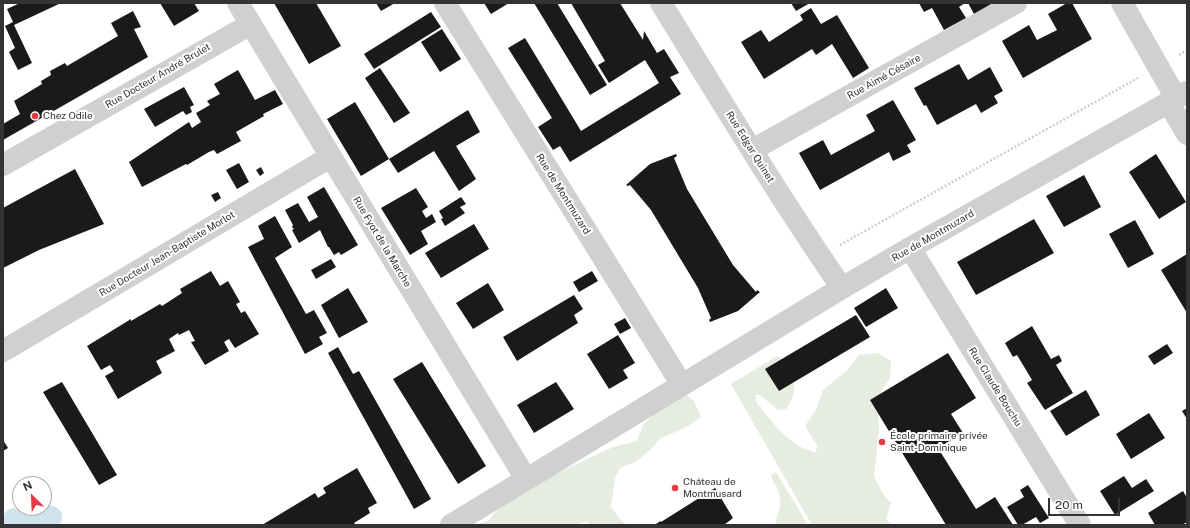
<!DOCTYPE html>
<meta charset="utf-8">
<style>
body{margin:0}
#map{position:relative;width:1190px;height:528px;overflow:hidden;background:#fff;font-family:"Public Sans",sans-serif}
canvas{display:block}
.frame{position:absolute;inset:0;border:4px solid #333;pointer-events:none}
.north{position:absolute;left:12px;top:476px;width:40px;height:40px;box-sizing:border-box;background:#fff;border:1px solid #adadad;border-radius:50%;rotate:336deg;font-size:11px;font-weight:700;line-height:16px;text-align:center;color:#333}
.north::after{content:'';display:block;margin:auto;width:14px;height:18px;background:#e63946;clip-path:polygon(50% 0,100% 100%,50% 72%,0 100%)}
.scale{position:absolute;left:1048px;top:498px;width:72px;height:18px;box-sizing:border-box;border:2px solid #333;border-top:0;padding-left:5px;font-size:12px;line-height:14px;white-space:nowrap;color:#333;-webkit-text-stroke:3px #fff;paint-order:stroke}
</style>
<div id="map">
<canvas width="1190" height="528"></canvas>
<div class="frame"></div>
<div class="north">N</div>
<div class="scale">20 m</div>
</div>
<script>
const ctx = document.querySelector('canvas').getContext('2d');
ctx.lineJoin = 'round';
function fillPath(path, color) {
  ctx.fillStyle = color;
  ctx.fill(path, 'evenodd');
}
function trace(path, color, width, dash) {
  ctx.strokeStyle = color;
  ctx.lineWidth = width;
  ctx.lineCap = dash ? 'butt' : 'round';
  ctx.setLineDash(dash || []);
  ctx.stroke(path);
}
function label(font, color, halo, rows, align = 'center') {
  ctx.font = font + ' "Public Sans",sans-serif';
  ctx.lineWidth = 4;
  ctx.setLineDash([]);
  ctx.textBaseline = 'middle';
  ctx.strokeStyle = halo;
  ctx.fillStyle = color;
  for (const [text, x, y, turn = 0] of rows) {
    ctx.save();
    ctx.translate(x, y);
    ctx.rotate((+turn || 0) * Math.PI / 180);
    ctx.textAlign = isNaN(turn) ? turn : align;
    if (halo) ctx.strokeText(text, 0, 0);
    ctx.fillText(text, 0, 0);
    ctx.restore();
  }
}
fillPath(new Path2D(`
 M878,353L891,361L890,378L878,396L879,431L874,476L883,494L891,503L886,519L892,525H812L731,384L777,356C781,358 783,361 786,365C797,380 797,394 786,409L778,410L760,395H755L757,403L778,429L789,439L798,446L816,453L817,445L805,426L816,410L823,390L846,371L859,355Z
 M686,395L694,401L701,417L685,428L661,438L650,450L635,462L620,468L615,478L611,507L619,518L627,525H589L588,521L575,525H474L488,521L502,504L536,481L568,468L613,447L637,441L643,425L659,409Z
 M776,472L808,525H775C777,515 783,503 779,493C777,486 772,482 771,475Z`), '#e6ecdf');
fillPath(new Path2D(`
 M47,505C59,505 67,515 59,525H3V515C15,501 19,513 30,514C36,515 42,508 47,505Z`), '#cfe2ee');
fillPath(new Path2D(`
 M20,3H61L14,25L32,63L18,70L9,52L15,48L5,26L13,22L7,9Z
 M160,3H194L199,11L174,26Z
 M274,3H316L341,46L309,64Z
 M376,3H395L381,11Z
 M484,3H509L491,14Z
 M534,3H557L607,85L590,95Z
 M571,3H620L643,40L644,31L657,53L664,49L679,73L670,77L681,94L570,162L560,146L553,150L538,127L552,118L508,48L525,38L581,131L659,83L645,60L609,83L598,65L605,61Z
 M791,3H810L796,11Z
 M919,3H965L959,7L966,18L944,30L932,8L924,12Z
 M968,3H993L974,14Z
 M1067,3H1072L1092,39L1023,78L1002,41L1029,25L1037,40L1057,30L1048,14Z
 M811,8L821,24L837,15L869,68L853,78L832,44L816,55L812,49L764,79L741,42L761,30L769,42L803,20L800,15Z
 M133,11L141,27L134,29L148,57L3,140V124L20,114L14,101L42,84L41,81L51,75L50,71L65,63L67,66L118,36L111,23Z
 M431,12L441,27L374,69L364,54Z
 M442,29L461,59L440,72L421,42Z
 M959,64L968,80L990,67L1003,91L994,96L998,103L981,113L976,104L937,125L926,105L924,106L914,88Z
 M380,68L410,113L394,123L365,78Z
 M238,70L255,100L275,90L283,104L263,114L264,116L236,132L241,141L217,154L214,150L209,152L187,165L186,164L142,187L129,162L189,122L192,128L201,122L196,113L210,105L207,101L220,94L214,84Z
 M184,87L194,105L190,107L192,112L186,115L183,111L155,127L144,109Z
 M893,100L916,140L907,145L911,152L893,161L889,152L820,190L799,153L823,140L831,155L875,131L866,115Z
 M355,102L389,159L468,110L480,132L456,146L476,179L459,191L434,151L398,173L389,159L361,176L327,119Z
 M676,154L677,156L674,158L687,189L733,265L756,292L757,290L760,292L738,311L710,322L709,320L711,318L698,288L651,210L630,185L628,186L626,185L650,164Z
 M1156,154L1186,202L1159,219L1129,172Z
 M239,163L249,182L237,189L226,170Z
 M261,167L264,173L260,176L256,170Z
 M75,169L104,224L39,250L3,268V208Z
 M1084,175L1101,207L1064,227L1046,196Z
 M324,187L358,245L341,255L339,252L334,255L329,247H328L320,230L299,243L292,230L294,229L292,227L293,225L285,210L298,203L309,222L318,217L307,197Z
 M416,188L428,207L422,211L426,218L432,214L436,222L421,231L428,244L410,255L381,208Z
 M218,192L221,198L215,202L211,195Z
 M461,197L466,204L460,207L465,213L445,226L441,219L443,218L439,211Z
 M275,216L292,247L275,258L306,314L314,310L327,333L319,337L323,344L305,354L248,247L264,239L258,226Z
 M1034,219L1054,253L976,295L957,262Z
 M1135,220L1154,254L1128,268L1109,234Z
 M474,224L489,249L441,278L425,253Z
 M1187,254V313L1161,270Z
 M331,259L336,267L316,279L311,270Z
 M211,271L220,286L228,281L240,302L236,304L241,313L245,311L259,334L235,348L229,339L224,342L229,351L205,365L191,342L195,341L189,330L179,335L178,333L169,339L175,351L156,361L162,373L118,399L105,376L114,371L110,365L101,370L87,346L131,319V321L160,304L162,306L182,293L180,289Z
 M592,271L598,281L579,292L573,282Z
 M488,283L504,310L473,329L456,303Z
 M348,288L368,322L339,338L321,305Z
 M886,288L898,308L866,327L854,308Z
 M574,295L583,309L574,315L578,323L517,361L503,337Z
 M856,315L870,337L779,391L765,369Z
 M625,318L631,328L620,334L614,324Z
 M1032,326L1051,359L1059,355L1062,361L1056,365L1073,393L1045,410L1027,383L1032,380L1017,355L1013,357L1005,343Z
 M618,335L635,363L623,370L628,378L609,389L587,354Z
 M1167,344L1173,353L1154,365L1148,356Z
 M338,347L353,374L359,371L431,499L414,509L328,353Z
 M948,353L976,398L951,414L963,433L938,448L976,509L995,497L1013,525H946L870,400Z
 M422,362L486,466L458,484L393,379Z
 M62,382L117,475L99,485L43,392Z
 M556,382L574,409L534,433L517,405Z
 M1086,390L1100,415L1066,436L1050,411Z
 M1187,408V419L1182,411Z
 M1149,413L1165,438L1131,459L1116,434Z
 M3,440L8,448L3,451Z
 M357,468L377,503L368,508L370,513L354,523L356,525H262L315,493L318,498L326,493L323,488Z
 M1124,476L1132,488L1146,479L1154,491L1115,515L1100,491Z
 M1028,485L1049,518L1040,523L1036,517L1022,525H1018L1007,507L1024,497L1020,490Z
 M715,488L733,518L724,525H654L661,521V522Z
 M1183,491L1187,498V522L1182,525H1155L1148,513Z`), '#1a1a1a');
trace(new Path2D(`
 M1179,55L1187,50
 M840,245L1138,78`), '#cdcdcd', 2.5, [2, 2]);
trace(new Path2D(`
 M238,3L526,479
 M445,3L682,385
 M661,3C720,99 778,195 842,288
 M1122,3L1176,98
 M1168,102L1187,134
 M752,150L1016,3
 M3,165L251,24
 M910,248L1080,525
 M3,351L330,157
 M451,525L842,288L910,248L1187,92`), '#d0d0d0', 22);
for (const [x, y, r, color] of [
 [35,116,4,"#e63946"],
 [882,442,4,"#e63946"],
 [675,488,4,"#e63946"]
]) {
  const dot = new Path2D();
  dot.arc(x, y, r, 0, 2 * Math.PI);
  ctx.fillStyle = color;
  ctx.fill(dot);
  trace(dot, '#fff', 1.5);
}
label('10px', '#333', '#fff', [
 ["Rue Docteur André Brulet",158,76,-30],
 ["Rue Aimé Césaire",884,77,-29],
 ["Rue Edgar Quinet",750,147,58],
 ["Rue de Montmuzard",563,194,58],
 ["Rue de Montmuzard",933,236,-30],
 ["Rue Fyot de la Marche",382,242,59],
 ["Rue Docteur Jean-Baptiste Morlot",167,254,-31],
 ["Rue Claude Bouchu",995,387,58]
]);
label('10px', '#333', '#fff', [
 ["Chez Odile",43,116],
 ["École primaire privée",890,436],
 ["Saint-Dominique",890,448],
 ["Château de",683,482],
 ["Montmusard",683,494]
], 'left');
</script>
